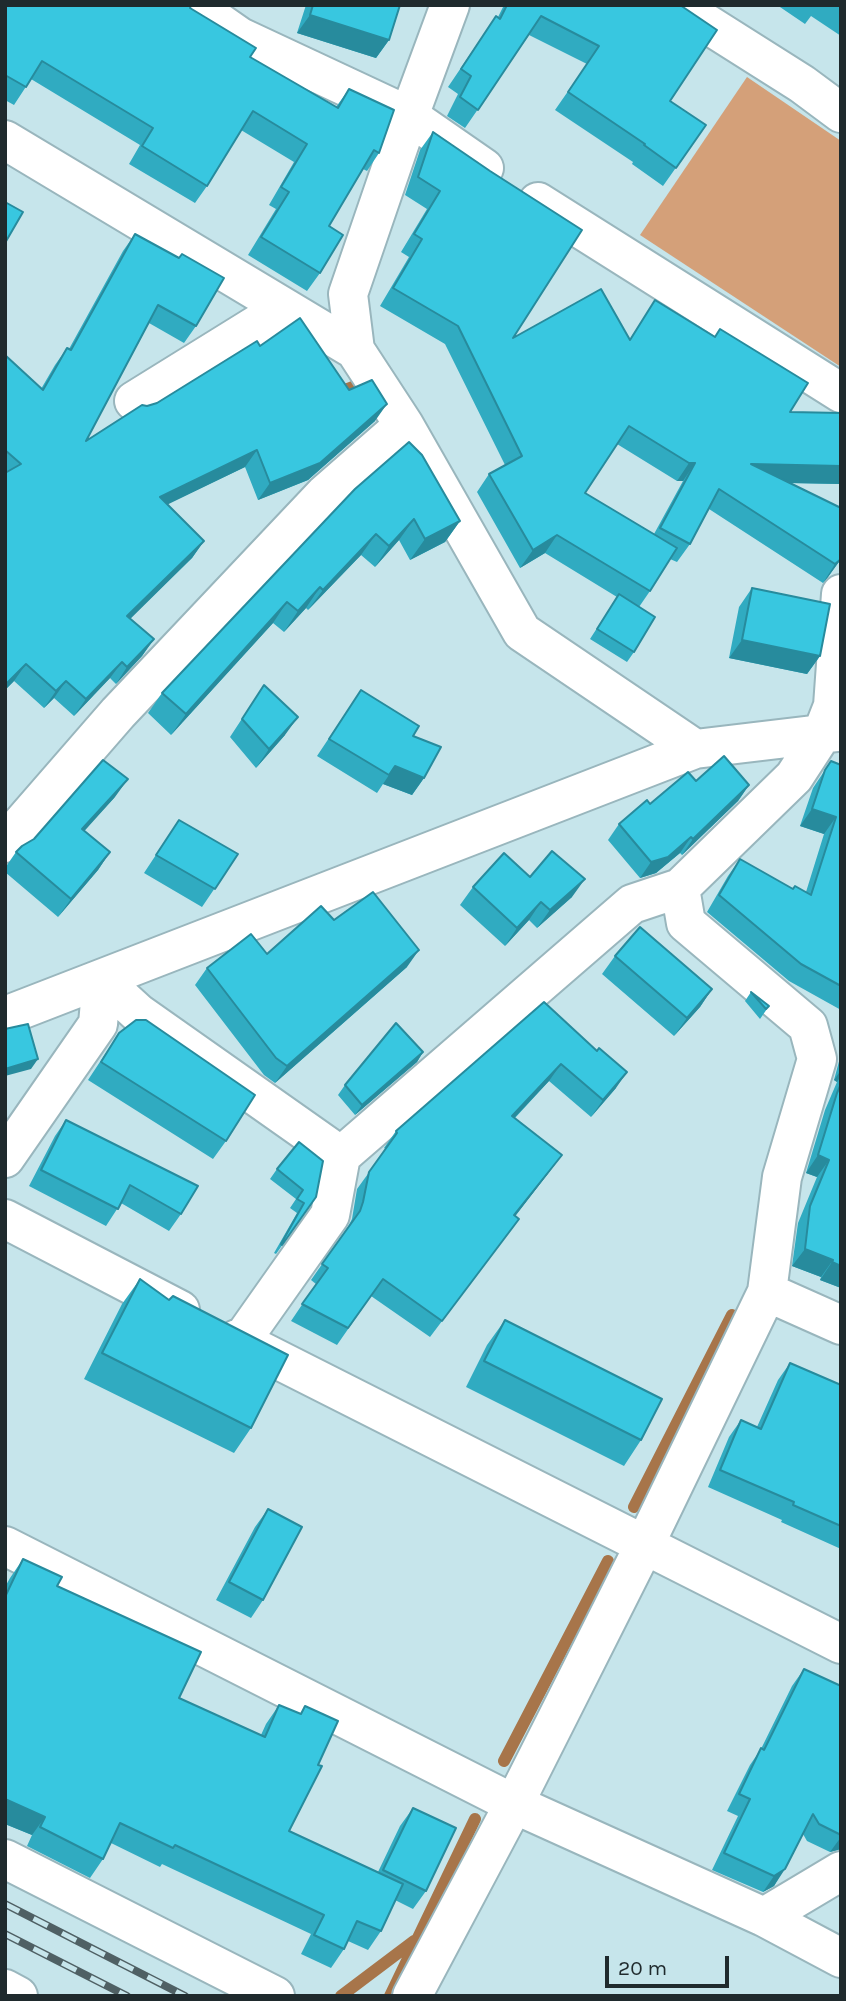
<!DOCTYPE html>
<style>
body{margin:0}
#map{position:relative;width:846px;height:2001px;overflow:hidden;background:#c6e5eb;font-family:Karla,sans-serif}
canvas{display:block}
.frame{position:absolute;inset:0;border:7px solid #1f2a2d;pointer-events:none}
.scale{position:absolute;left:605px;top:1956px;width:124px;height:32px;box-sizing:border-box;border:4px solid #1f2a2d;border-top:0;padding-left:9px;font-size:21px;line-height:24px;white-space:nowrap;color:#1f2a2d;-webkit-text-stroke:5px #c6e5eb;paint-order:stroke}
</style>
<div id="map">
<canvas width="846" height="2001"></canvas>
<div class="frame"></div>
<div class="scale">20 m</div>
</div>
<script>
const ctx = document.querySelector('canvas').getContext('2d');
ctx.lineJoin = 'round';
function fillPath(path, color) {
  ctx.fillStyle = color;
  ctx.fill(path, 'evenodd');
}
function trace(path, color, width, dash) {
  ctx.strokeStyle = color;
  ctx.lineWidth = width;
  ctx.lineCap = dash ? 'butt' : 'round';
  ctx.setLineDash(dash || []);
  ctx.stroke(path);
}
fillPath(new Path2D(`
 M747,77L841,141V367L640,235Z`), '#d4a079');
trace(new Path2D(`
 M332,395L355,386
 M634,1507L732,1315
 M504,1761L608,1561
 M341,1996L414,1941
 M390,1996L475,1819`), '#a7754a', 12);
const minor = new Path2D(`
 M194,5L240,37L409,116L484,168
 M450,5L409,116L348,294L355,350L404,425L522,632L695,749
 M677,5L802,84L841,113
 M5,140L355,350
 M538,202L841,393
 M134,401L284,308
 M5,843L118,713L325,494L404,425
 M5,1016L695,749L838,732
 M5,1158L98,1024L102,980L138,1013L341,1156
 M5,1219L180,1310
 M767,1292L841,1325
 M237,1339L841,1644
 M241,1341L330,1215L341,1156L632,904L680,888
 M5,1546L514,1804L764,1917L841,1958
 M5,1859L275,1996
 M764,1917L841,1871
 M5,1989L18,1996
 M412,1996L514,1804L645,1544L767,1292L782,1177L817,1059L808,1026L686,923L680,888L794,777L822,734L833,706L841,594`);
trace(minor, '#99b6bd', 42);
trace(minor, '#fff', 38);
const rail = new Path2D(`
 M5,1904L185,1996
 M5,1934L127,1996`);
trace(rail, '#4f6064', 8);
trace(rail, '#c6e5eb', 5, [16]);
fillPath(new Path2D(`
 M5,5L190,8L250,57L336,107L349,89L379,153L367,171L363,169L329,226L320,273L307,291L248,255L276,209L269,205L294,162L241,130L207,186L195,203L129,164L140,145L31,79L14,105L5,100Z
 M306,5H400L389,40L376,58L297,33Z
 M504,5H680L670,101L706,125L663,186L632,164L633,162L555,110L587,64L529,35L465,128L447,116L458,94L448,87L496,16L498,17Z
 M777,5H841V36L811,16L805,24Z
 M433,132L513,338L630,339L655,300L790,412L841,484L790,483L841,559L828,577L823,583L709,509L690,544L677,562L670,559L650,591L639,607L634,652L627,662L590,639L617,597L545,553L520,568L477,492L489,474L505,465L445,344L380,306L409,257L401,252L427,209L405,195L420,150ZM617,444L677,481H683L654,534L585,493Z
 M135,234L196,326L184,343L149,323L86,441L147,406L157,403L260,346L349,390L375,421L308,480L258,500L245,467L167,504L204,541L192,558L130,618L154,639L142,656L116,684L110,678L74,716L54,698L44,708L14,681L5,690V355L41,389L55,365L67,348L69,349L123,251Z
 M355,489L460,521L445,542L410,560L399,540L375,567L361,555L308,610L306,608L284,632L273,623L171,735L148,713L162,693Z
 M752,588L820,656L807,674L729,658L739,607Z
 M264,685L285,735L256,768L230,737Z
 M361,690L413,736L424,778L412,795L383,784L377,793L317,756Z
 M831,761L841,765V1010L789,981L707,912L728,876L740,859L792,889L806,892L824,834L800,826L813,788Z
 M696,781L749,785L738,801L682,855L680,853L656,873L640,878L608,840L619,824L650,804Z
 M115,797L84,830L110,852L98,870L58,917L5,872V868L16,852Z
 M179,820L238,854L202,907L144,873Z
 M530,877L572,897L537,928L529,920L505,946L460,905L473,887Z
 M334,920L407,967L275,1083L264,1075L195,985L207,968L267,954Z
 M615,956L712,989L700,1007L674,1036L602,974Z
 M751,992L769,1006L760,1019L745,1001Z
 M544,1002L616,1088L591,1117L549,1081L515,1118L550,1171L515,1216L519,1219L507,1235L430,1337L371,1296L337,1345L291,1321L316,1284L311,1280L348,1227L352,1219L357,1189L386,1149L384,1148L396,1131Z
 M119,1033L226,1141L213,1159L88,1080Z
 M423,1052L417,1062L355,1115L338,1095L345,1085Z
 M841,1054V1288L820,1280L821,1277L792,1266L798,1223L817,1177L806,1173L825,1110L837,1082L834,1080Z
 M66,1120L181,1214L169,1231L121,1203L106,1226L29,1186L55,1136Z
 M277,1169L316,1197L276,1254L274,1253L297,1213L290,1208L296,1199L270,1179Z
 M140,1279L251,1428L234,1453L84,1379L122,1304Z
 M505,1320L641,1440L624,1466L466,1387L487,1345Z
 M790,1363L841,1385V1549L781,1522L782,1520L708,1487L729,1437L741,1420L757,1427L778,1380Z
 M268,1509L263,1600L251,1618L216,1600L255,1527Z
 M23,1559L57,1586L179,1698L261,1735L266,1724L279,1705L300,1714L305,1706L289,1831L378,1872L400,1826L413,1808L426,1891L413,1909L395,1900L381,1931L368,1950L348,1941L344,1949L331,1968L301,1954L311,1934L162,1864L160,1867L111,1843L103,1859L90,1878L27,1846L32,1835L5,1824V1587L10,1578Z
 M804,1669L841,1686V1849L830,1852L807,1841L803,1834L774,1886L763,1892L712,1870L738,1816L727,1811L750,1765L761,1749L792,1686Z`), '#30abc1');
fillPath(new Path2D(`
 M310,15L389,40L376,58L297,33Z
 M387,404L375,421L308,480L258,500L270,483Z
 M257,450L245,467L148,514L160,497Z
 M689,463H695L683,481H677Z
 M751,464L841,466V484L738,482Z
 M414,519L399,540L375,567L389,546Z
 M460,521L445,542L410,560L425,539Z
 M376,534L361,555L308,610L323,590Z
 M557,535L545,553L520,568L533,550Z
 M204,541L192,558L116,633L127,616Z
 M841,559L828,577L823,583L835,564Z
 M320,587L306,608L284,632L298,611Z
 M287,602L273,623L171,735L186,714Z
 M154,639L142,656L116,684L127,667Z
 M742,640L820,656L807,674L729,658Z
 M122,662L110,678L74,716L86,699Z
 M26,664L14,681L5,690V685Z
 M66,681L54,698L44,708L56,691Z
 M298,717L285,735L256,768L269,749Z
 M395,766L424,778L412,795L383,784Z
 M128,779L115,797L70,847L82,829Z
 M749,785L738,801L682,855L693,839Z
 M812,809L836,817L824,834L800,826Z
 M691,837L680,853L656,873L640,878L651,862Z
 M110,852L98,870L58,917L71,899Z
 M585,879L572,897L537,928L550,910Z
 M541,902L529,920L505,946L517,928Z
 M419,950L407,967L275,1083L287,1066Z
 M712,989L700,1007L674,1036L687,1018Z
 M423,1052L417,1062L355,1115L362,1105Z
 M38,1059L31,1069L5,1076V1069Z
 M561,1064L549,1081L501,1132L512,1116Z
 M841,1070V1076L837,1082L834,1080Z
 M627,1072L616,1088L591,1117L603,1100Z
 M562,1155L550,1171L503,1232L514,1215Z
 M818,1155L829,1160L817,1177L806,1173Z
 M805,1249L833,1260L821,1277L792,1266Z
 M832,1262L841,1266V1288L820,1280Z
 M5,1799L45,1817L32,1835L5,1824Z
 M841,1837V1849L830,1852Z
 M785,1869L774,1886L763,1892L774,1876Z`), '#278b9d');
const building = new Path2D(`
 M5,5H191L190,8L256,48L250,57L338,108L349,89L394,110L379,153L374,150L329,226L343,235L320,273L261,237L289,192L281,187L307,144L253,111L207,186L142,146L153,128L42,61L26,87L5,75Z
 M313,5H400L389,40L310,15Z
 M507,5H680L717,30L670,101L706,125L676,168L644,145L645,144L568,92L599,46L541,16L478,110L460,97L471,76L461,69L496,16L500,19Z
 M433,132L490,171L582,230L513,338L601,289L630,340L655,300L715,337L720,329L808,383L790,412L841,413V466L751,464L841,508V559L835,564L719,489L690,544L660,528L695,463H689L629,426L585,493L677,548L650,591L557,535L533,550L489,474L522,456L458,326L393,288L422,239L414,234L440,191L418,177Z
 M5,202L23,212L5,243Z
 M135,234L179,258L182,254L224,278L196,326L158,305L86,441L142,405L147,406L157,403L257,341L260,346L300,318L349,390L372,380L387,404L320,463L270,483L257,450L160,497L204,541L127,616L154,639L127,667L122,662L86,699L66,681L56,691L26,664L5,685V473L21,464L5,450V355L43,390L67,348L71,350Z
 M409,442L422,455L460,521L425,539L414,519L389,546L376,534L323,590L320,587L298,611L287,602L186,714L162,693L355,489Z
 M752,588L830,604L820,656L742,640Z
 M619,594L655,617L634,652L597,629Z
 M264,685L298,717L269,749L242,719Z
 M361,690L419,726L413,736L441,747L424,778L395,766L389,775L329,739Z
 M724,756L749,785L693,839L691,837L668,857L651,862L619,824L647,800L650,804L688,772L696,781Z
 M103,760L128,779L82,829L110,852L71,899L16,852L22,846L34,839Z
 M831,761L841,765V986L801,964L719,895L740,859L793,889L795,886L811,895L836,817L812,809L825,770Z
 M179,820L238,854L215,889L156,855Z
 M552,851L585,879L550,910L541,902L517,928L473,887L504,853L530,877Z
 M373,892L419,950L287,1066L276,1058L207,968L251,934L267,954L321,906L334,920Z
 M640,927L712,989L687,1018L615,956Z
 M751,992L769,1006L766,1009Z
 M544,1002L597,1051L599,1048L627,1072L603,1100L561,1064L512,1116L562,1155L514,1215L519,1219L442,1321L383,1279L348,1328L302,1304L328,1268L322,1264L360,1211L363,1202L369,1172L397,1133L396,1131Z
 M136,1020H146L255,1095L226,1141L101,1062L119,1033Z
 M396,1023L423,1052L362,1105L345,1085Z
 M28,1024L38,1059L5,1069V1029Z
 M841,1084V1266L832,1262L833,1260L805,1249L810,1206L829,1160L818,1155L837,1093Z
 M66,1120L198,1186L181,1214L130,1185L118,1209L41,1170Z
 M299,1142L323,1161L316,1197L282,1245L281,1244L304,1203L297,1199L303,1190L277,1169Z
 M140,1279L169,1300L173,1296L288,1355L251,1428L102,1353Z
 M505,1320L662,1399L641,1440L484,1361Z
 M790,1363L841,1385V1526L793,1505L794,1502L720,1470L741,1420L761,1429Z
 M268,1509L302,1527L263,1600L229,1582Z
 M23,1559L62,1577L57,1586L201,1652L179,1698L265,1737L279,1705L301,1714L305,1706L338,1721L318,1765L322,1766L289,1831L403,1884L381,1931L357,1921L344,1949L314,1935L324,1915L175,1845L173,1848L120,1823L103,1859L40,1827L45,1817L5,1799V1597Z
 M804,1669L841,1686V1835L819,1824L813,1814L785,1869L774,1876L724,1853L750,1799L739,1794L761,1748L764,1750Z
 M413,1808L456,1828L426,1891L383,1870Z`);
fillPath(building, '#38c7e0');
trace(building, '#278b9d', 2);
</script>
